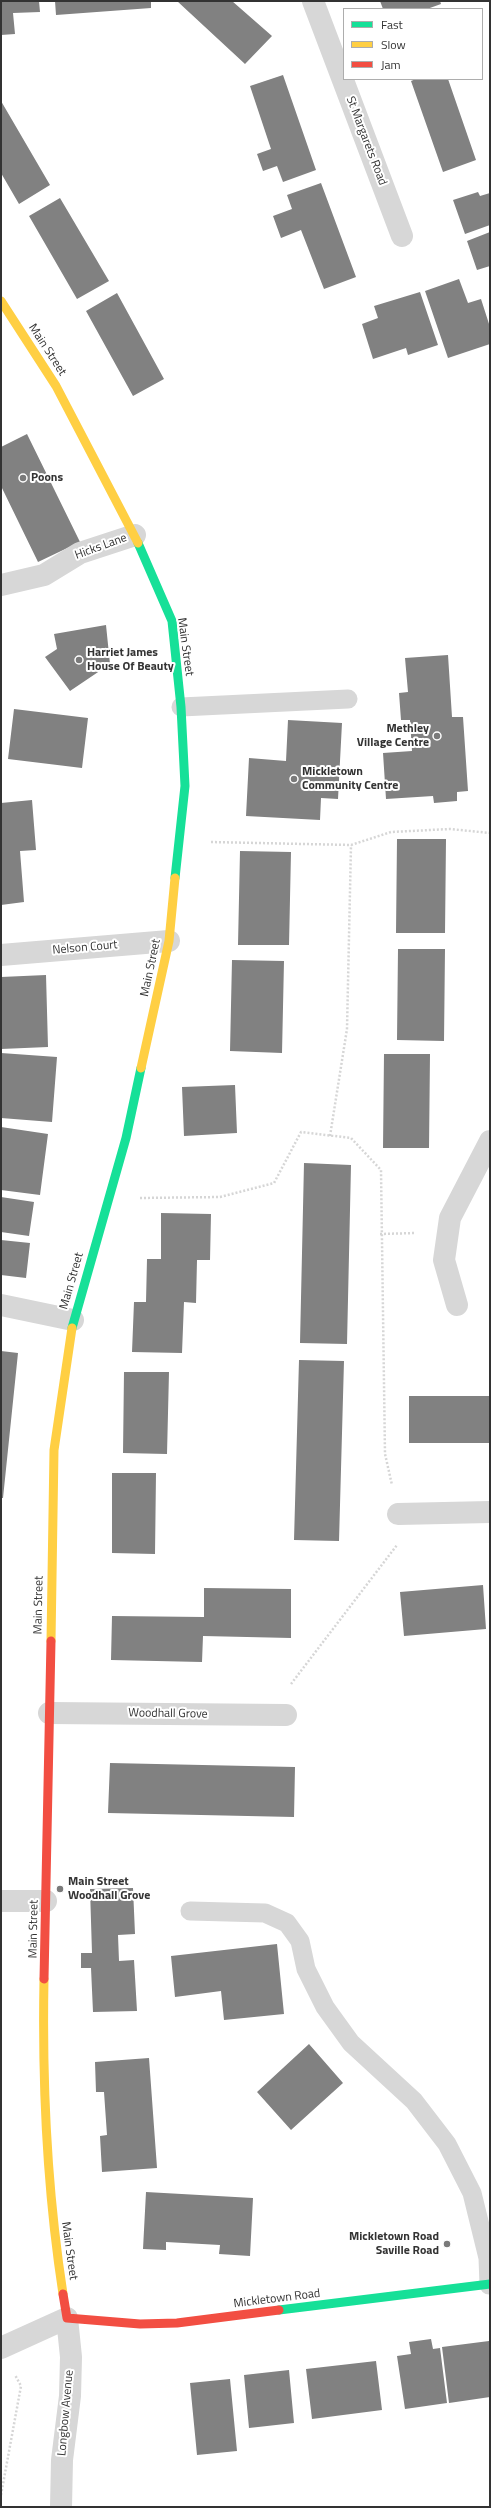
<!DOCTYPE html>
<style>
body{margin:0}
#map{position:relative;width:491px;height:2508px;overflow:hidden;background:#fff;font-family:"Titillium Web",sans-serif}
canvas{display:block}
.frame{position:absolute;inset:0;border:2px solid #333;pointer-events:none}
.legend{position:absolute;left:343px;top:8px;width:140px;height:72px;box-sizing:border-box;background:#fff;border:1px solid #adadad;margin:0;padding:5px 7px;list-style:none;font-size:12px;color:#333}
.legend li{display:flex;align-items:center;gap:8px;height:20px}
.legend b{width:20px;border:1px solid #adadad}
</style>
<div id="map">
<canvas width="491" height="2508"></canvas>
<div class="frame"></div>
<ul class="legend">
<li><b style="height:5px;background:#16e098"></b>Fast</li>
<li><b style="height:5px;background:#ffcf43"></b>Slow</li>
<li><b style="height:5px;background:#f24e42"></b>Jam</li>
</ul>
</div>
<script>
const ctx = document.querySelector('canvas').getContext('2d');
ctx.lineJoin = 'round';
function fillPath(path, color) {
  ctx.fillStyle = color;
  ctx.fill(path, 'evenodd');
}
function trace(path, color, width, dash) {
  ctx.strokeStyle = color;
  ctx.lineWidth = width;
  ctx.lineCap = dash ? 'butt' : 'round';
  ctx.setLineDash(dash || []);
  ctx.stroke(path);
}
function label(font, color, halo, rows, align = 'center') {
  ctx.font = font + ' "Titillium Web",sans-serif';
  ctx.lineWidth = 4;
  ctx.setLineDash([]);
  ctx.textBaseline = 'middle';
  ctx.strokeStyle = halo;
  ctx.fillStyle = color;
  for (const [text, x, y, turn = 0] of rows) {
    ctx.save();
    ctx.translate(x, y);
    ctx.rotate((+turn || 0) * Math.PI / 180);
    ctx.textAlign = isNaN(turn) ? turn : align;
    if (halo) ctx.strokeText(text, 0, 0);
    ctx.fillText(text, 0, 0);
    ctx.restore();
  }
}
fillPath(new Path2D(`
 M1,1H39L40,12L13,13L15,34L1,35Z
 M55,1H151V8L56,15Z
 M177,1H232L272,36L245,64Z
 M380,1H440L441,4L427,9H383Z
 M283,75L316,170L283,182L277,166L263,171L257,154L271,149L250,86Z
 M416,79H448L476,160L443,172L411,81Z
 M1,101L50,185L19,204L1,173Z
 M321,183L356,277L324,289L301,230L281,238L273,216L292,209L287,195Z
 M478,192L480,196L490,193V225L465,234L453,200Z
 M60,198L109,281L77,299L29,216Z
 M490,232V266L477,270L467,241Z
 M459,279L468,303L481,299L490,327V344L448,358L425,291Z
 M420,292L438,345L408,355L406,348L373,359L362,324L378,318L374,306Z
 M117,293L164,379L133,396L86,311Z
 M27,434L80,542L38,562L1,486V447Z
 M106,625L110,664L70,691L45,657L57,649L54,634Z
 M448,655L452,717H463L468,791L457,792V801L434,803L433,796L386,799L383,753L412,751L410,720H401L399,693L408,692L405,658Z
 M14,709L88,718L82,768L8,759Z
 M288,720L342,723L338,799L321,798L320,820L246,816L249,758L286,761Z
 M32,800L36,850L20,851L24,902L1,905V803Z
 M397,839H446L445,933H396Z
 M240,851L291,852L289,945H238Z
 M398,949H445L444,1041L397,1040Z
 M232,960L284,961L282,1053L230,1051Z
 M46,975L48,1047L1,1049V977Z
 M1,1053L57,1057L52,1122L1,1118Z
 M384,1054H430L429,1148H383Z
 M235,1085L237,1133L184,1136L182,1087Z
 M1,1127L48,1134L40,1195L1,1190Z
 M304,1163L351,1165L347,1344L300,1343Z
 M1,1197L34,1202L29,1236L1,1232Z
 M161,1213L211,1214L210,1260H197L196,1303L184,1302L182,1353L132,1352L134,1302H146L147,1259H161Z
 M1,1240L30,1243L26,1278L1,1275Z
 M1,1351L18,1353L3,1498H1Z
 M299,1360L344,1361L339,1541L294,1540Z
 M124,1372H169L167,1454L123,1453Z
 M409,1396H490V1443H409Z
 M112,1473H156L155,1554L112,1553Z
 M483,1585L486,1629L404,1636L400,1592Z
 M204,1588L291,1589V1638L203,1636L202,1662L111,1660L112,1616L204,1617Z
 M110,1763L295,1767L294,1817L108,1813Z
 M133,1888L135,1934L118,1935L119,1961L134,1960L137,2011L93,2012L91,1968H81V1953H92L90,1889Z
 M277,1944L284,2014L224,2020L221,1991L175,1997L171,1956Z
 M309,2044L343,2083L291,2130L257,2092Z
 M149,2058L157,2168L102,2172L100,2136L107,2135L104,2092H96L95,2062Z
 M146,2192L253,2198L250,2256L219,2254L220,2245L166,2242V2250L143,2249Z
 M431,2339L433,2349L440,2348L447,2403L405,2409L397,2356L411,2354L409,2342Z
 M489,2341L490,2397L449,2403L442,2347Z
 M376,2361L382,2410L312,2419L306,2369Z
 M289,2370L294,2423L249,2428L244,2375Z
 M230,2379L237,2451L197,2455L190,2383Z`), '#818181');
trace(new Path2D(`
 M211,842L351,845L391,832L450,829L490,833
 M330,1136L347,1029L351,845
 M140,1198L220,1197L274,1183L301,1132L351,1138L381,1170L385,1454L392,1485
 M380,1234L416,1233
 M291,1684L397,1545
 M1,2495L21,2386L15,2375`), '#d6d6d6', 2.5, [2, 2]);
trace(new Path2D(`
 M181,707L348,699
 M190,1911L265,1913L287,1923L300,1941L306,1969L325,2007L351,2043L414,2101L447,2144L472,2193L488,2258L489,2285`), '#d7d7d7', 19);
trace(new Path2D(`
 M313,1L402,236
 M1,585L44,575L80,553L135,535
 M1,955L169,941
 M1,1305L73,1320
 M457,1305L444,1260L450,1218L490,1141
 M398,1514L490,1512
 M49,1713L286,1715
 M1,1901H46
 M1,2348L67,2318L71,2357L70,2396L62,2460L61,2507`), '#d7d7d7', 22);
trace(new Path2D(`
 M138,543L172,621L181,707L185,786L175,878
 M72,1328L126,1138L141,1068
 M279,2310L490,2284`), '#16e098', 9);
trace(new Path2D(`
 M1,301L56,386L138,543
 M141,1068L169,941L175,878
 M51,1641L54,1450L72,1328
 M44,1979C42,2084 47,2190 63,2294`), '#ffcf43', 9);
trace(new Path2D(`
 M44,1979L51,1641
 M63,2294L67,2318L140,2324L177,2323L279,2310`), '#f24e42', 9);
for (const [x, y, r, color] of [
 [23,478,4,"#7a7a7a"],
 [79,660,4,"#7a7a7a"],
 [437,736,4,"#7a7a7a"],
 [294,779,4,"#7a7a7a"],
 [60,1889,4,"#7a7a7a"],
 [447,2244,4,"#7a7a7a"]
]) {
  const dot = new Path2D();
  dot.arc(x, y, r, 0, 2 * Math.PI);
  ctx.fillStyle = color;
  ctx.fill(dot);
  trace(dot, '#fff', 1.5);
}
label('12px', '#333', '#fff', [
 ["St Margarets Road",366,141,69],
 ["Main Street",47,350,57],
 ["Hicks Lane",101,547,-20],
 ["Main Street",185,647,82],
 ["Nelson Court",85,948,-5],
 ["Main Street",151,968,-78],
 ["Main Street",72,1281,-74],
 ["Main Street",39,1605,-89],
 ["Woodhall Grove",168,1714,1],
 ["Main Street",34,1929,-89],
 ["Main Street",69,2251,82],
 ["Mickletown Road",277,2299,-7],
 ["Longbow Avenue",66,2413,-85]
]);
label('bold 12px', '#333', '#fff', [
 ["Poons",31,478],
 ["Harriet James",87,653],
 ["House Of Beauty",87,667],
 ["Methley",429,729,"right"],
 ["Village Centre",429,743,"right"],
 ["Mickletown",302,772],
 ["Community Centre",302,786],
 ["Main Street",68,1882],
 ["Woodhall Grove",68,1896],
 ["Mickletown Road",439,2237,"right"],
 ["Saville Road",439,2251,"right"]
], 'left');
</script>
